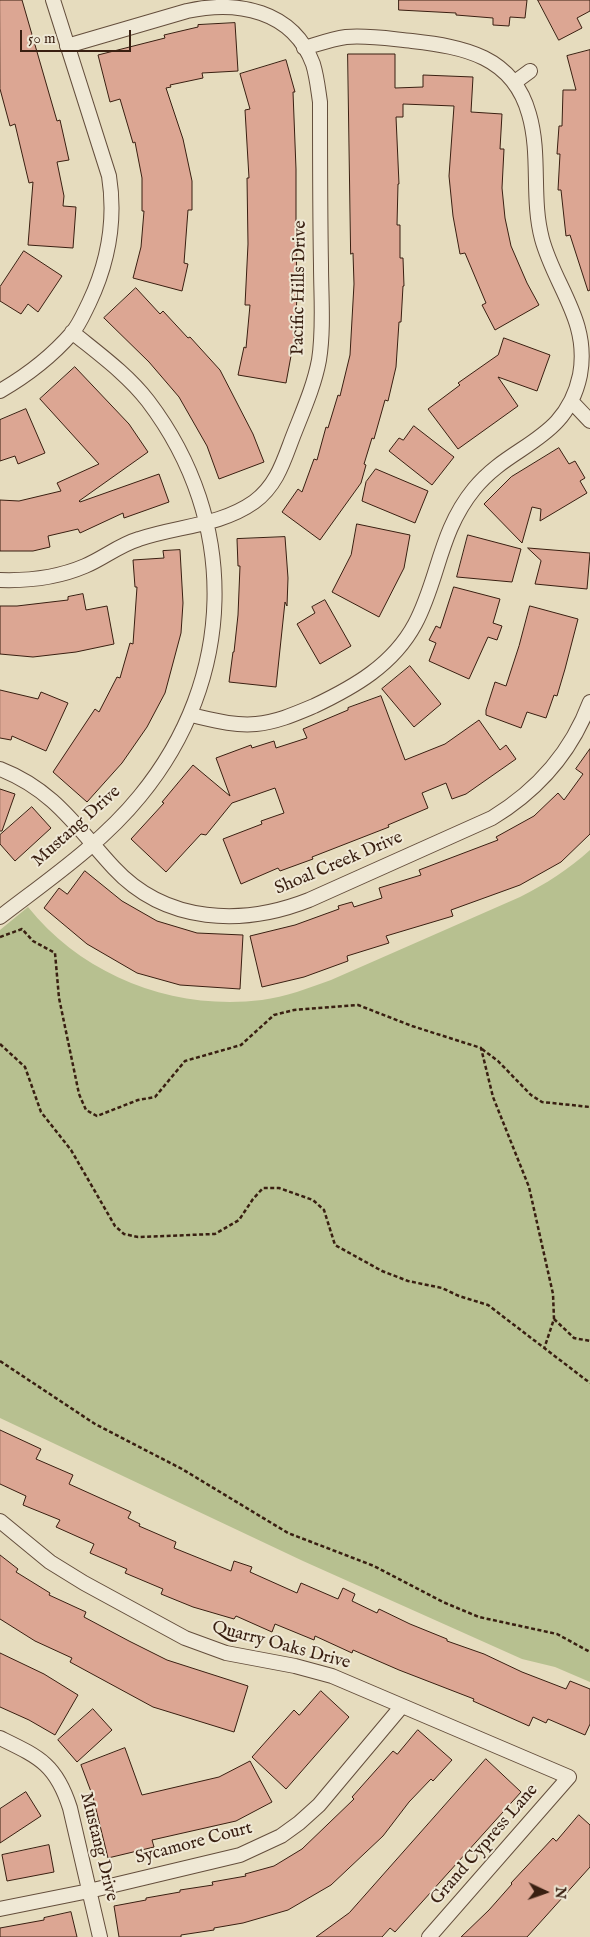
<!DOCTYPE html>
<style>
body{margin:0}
#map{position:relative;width:590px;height:1937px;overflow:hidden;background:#e6dcbe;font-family:"IM FELL English",serif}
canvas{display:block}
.north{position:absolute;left:520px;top:1867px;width:50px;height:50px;-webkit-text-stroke:4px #efe8d5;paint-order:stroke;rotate:93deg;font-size:14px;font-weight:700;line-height:20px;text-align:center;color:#391f11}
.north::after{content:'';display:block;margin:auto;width:18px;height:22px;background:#391f11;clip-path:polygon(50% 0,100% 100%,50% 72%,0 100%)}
.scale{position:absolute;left:20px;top:30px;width:111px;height:22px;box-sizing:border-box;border:2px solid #391f11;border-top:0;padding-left:6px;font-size:15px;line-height:18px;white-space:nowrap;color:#391f11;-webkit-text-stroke:4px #efe8d5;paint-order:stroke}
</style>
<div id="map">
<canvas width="590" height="1937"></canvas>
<div class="north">N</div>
<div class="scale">50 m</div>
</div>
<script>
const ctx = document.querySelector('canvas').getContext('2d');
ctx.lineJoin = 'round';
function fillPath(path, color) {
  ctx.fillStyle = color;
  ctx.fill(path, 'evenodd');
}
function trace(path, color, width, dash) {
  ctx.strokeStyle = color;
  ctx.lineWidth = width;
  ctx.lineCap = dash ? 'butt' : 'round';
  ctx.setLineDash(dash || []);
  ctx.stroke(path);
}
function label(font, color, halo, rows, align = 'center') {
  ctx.font = font + ' "IM FELL English",serif';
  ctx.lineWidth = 4;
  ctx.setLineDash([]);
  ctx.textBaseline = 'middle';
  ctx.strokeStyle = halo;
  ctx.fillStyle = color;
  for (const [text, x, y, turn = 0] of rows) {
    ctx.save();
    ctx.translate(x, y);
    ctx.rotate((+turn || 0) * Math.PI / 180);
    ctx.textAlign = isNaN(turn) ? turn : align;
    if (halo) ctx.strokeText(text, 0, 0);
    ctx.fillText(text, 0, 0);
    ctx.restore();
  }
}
fillPath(new Path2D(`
 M590,850V1682L555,1667L522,1659L303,1561L0,1418V930L28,907C83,976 174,1011 262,1000C285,997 309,988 331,980L520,897C546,884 569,869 590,850Z`), '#b7c090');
const building = new Path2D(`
 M0,0H22L57,121L60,120L69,160L57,162L64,196L63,206L76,207L73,248L28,245L33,182L29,183L15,124L10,126L0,89Z
 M399,0H527L525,18L510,17L509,26L493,25V18L456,15V13L399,10Z
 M538,0H590V11L577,18L582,28L559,40Z
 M235,23L238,71L202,73L203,78L170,85L171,87L166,88L183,139L192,181V210H188L184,263L188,264L182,291L133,278L141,247L144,211H142V178L135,142L133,143L120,99L110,102L98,55L165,38L164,35L198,27V25Z
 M590,50V290L588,291L570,235L566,236L561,190H558L560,154H557L559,126H562L563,90H576L567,56Z
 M348,54H395V88L423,87V75L473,77L471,112L502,114L500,149H504L502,188L505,218L511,246L527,283L539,305L495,330L482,305L486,303L465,253L460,254L453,216L449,176L454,106L403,104V117H396L399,184H398L397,225H400V258H403L404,286H403L401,322H399L396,367L388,401L385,400L374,439L372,438L364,464L366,465L361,483L320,540L282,512L298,489L302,492L314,459L317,460L326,427L328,428L338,395L340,396L350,355L354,284L353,253L351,254Z
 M286,60L295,92H293L296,169V245H297L296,280H298L294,346L293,345L286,383L238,375L244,347L246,348L250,305H245L248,244L247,178H249L245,110L250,109L240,74Z
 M24,251L62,276L38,312L28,304L21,314L0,301V287Z
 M136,288L160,314L163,311L188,338L190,337L220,370L253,434L264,462L219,479L207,446L179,397L149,362L104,318Z
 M504,338L550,355L537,391L498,377L518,406L458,449L428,409L460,385L458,383L498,355Z
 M75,367L129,424L148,452L79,501L80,502L159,474L169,502L124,518L123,513L80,533L78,529L48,536L50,547L33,551H0V500L19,501L61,491L57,483L99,464L40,399Z
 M26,409L45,453L18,464L15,456L0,461V420Z
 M414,426L454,457L432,485L389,451L399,438L403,440Z
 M559,448L569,464L575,461L585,478L580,481L587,493L540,521L541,509L532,507L522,543L484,504L511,477Z
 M376,469L428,491L415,523L362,501L366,482Z
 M357,524L410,535L404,568L379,617L332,592L351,555Z
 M468,535L521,549L512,582L457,577Z
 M285,537L288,578L287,606L285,602L276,687L229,682L233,652H234L238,615L240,566H238L237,539Z
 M528,548L590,553L587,589L535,584L541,561Z
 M180,550L183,603L181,633L165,693L147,727L122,763L87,802L53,772L95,709L99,712L117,677L120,678L130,643L133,644L137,587H135L133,560L164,558L163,551Z
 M454,587L500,599L493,623L502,626L497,640L488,637L469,679L429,661L436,643L429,640L436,626L440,628Z
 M83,594L86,610L107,606L114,644L76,652L33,657L0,654V606H17L68,600V597Z
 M325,600L351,646L320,664L297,624L315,613L312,607Z
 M530,606L578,619L565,669L557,696L554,695L546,718L527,712L521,728L486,715V710L495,682L506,686L519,646Z
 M410,666L441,704L414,727L382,689Z
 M0,690L38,699L41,692L68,703L46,751L12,736L11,740L0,738Z
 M381,696L405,760L445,744L479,720L500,750L506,745L516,759L466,794L452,799L446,783L422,793L428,808L388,825L389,827L312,857L313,859L280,871L278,868L241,884L223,839L262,824L261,821L284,813L275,788L232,803L206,835L201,834L166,872L131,839L164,803L162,802L193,765L230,796L216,758L251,745L252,748L274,741L276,748L307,738L303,729L348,710V708Z
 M590,749V834L561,862L520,885L451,910L453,916L386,936L389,943L347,956L348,961L304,977L262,987L250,936L295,925L339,909L338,906L352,902L354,907L382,898L379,888L421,875L419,870L498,840L496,837L534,816L558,793L564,800L583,774L576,769Z
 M0,789L15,794L2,831H0Z
 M32,807L51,828L15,861L0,844V835Z
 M85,871L122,901L157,921L197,933L243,935L240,989L180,985L137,973L87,944L44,908L59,888L67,894Z
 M0,1430L41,1449L36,1459L73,1475L69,1484L131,1512L128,1518L140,1524L139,1526L176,1542L174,1548L231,1571L234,1561L252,1567L250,1572L297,1593L301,1583L338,1599L343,1588L355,1594L352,1601L377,1613L379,1609L410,1624L447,1639V1641L484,1654L522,1672L566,1689L570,1681L590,1689V1724L585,1735L548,1719L546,1723L533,1717L529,1726L473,1701L474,1699L399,1670L353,1650L352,1653L315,1636L314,1640L275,1624L272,1632L236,1616L234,1619L193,1607L161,1594L163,1589L125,1573L127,1569L90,1553L94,1544L56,1527L60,1520L23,1505L26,1496L0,1484Z
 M0,1555L18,1569L16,1572L50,1593L49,1595L86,1612L84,1617L129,1641L167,1660L248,1686L234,1732L153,1707L70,1662L72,1658L35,1641L0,1619Z
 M0,1653L44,1674L78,1695L55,1735L29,1720L0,1707Z
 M321,1691L349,1717L286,1789L252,1757L294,1710L299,1715Z
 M93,1709L112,1730L77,1762L58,1740Z
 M418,1730L452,1760L433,1781L431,1779L409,1802L383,1836L331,1885L288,1910L243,1923L214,1928V1930L181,1935V1937H119L114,1906L146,1900V1898L180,1892V1890L213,1885L212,1882L246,1876L245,1874L274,1866L302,1849L354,1799L352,1797L393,1751L397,1754Z
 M125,1748L142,1795L219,1777L250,1761L272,1802L236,1821L152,1840L154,1847L108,1858L93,1797L81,1765Z
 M486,1759L521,1792L395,1932L390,1928L382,1937H316L349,1913Z
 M26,1792L41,1816L0,1843V1809Z
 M579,1815L590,1825V1867L527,1937H461L489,1910L512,1884L511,1883L553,1838L556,1841Z
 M49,1845L54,1872L7,1881L2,1855Z
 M71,1912L77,1937H0V1928L44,1920V1918Z`);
fillPath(building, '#dca693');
trace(building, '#391f11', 1);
const street = new Path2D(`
 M515,82L530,71
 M0,391C26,376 52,356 72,333C79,325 84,313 89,303C108,263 116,220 109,176L53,0
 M571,401L590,421
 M0,580C30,581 57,578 85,566C104,558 119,545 139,539C177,526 220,526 254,502C276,486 283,463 292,439C302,413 314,387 319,360C324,329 321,296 321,265C320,211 320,157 320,102C318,89 317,77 313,64C293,10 237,0 187,11L67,46
 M191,715C213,720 234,726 256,724C277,722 295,714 314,706C354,687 393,665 415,624C439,579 439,532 474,489C511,443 566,442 580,375C590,321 555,287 542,239C531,198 541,155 529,114C513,56 464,47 412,41C391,39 368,35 346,37C332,39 318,44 304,48
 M0,769C54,790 77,828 114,868C166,924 243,926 309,900L492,818C538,790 571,753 590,702
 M0,917C48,880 101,844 140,796C236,679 240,522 148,401C127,374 99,354 72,332
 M0,1521L50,1562L84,1583L185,1638L226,1653L295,1666L332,1676L569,1777L429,1937
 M0,1738C39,1757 56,1764 70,1808L100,1937
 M0,1909L89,1891L240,1855L281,1836L299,1823L319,1805L402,1706`);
trace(street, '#644e3c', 16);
trace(new Path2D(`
 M0,937L22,929L33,941L55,953L59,998L79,1094L86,1110L97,1116L138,1100L155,1097L185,1061L241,1045L274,1015L294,1010L358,1005L412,1026L481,1048L493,1097L529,1187L553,1294L554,1319L544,1349
 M0,1044L25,1067L41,1112L71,1150L115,1226L124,1234L138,1237L215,1234L239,1220L253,1199L263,1188H279L313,1200L324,1210L335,1245L382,1271L408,1281L442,1288L459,1296L488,1305L590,1383
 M482,1049L498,1061L531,1095L542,1102L590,1107
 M554,1319L574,1338L590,1341
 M0,1361L95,1424L182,1469L288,1533L374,1566L443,1602L479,1617L557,1634L590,1652`), '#391f11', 2.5, [4, 2.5]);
trace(street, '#efe8d5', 14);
label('18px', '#391f11', '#efe8d5', [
 ["Pacific Hills Drive",300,288,-89],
 ["Mustang Drive",77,827,-42],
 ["Shoal Creek Drive",339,864,-23],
 ["Quarry Oaks Drive",281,1646,15],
 ["Sycamore Court",194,1844,-15],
 ["Grand Cypress Lane",485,1845,-49],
 ["Mustang Drive",98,1847,76]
]);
</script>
